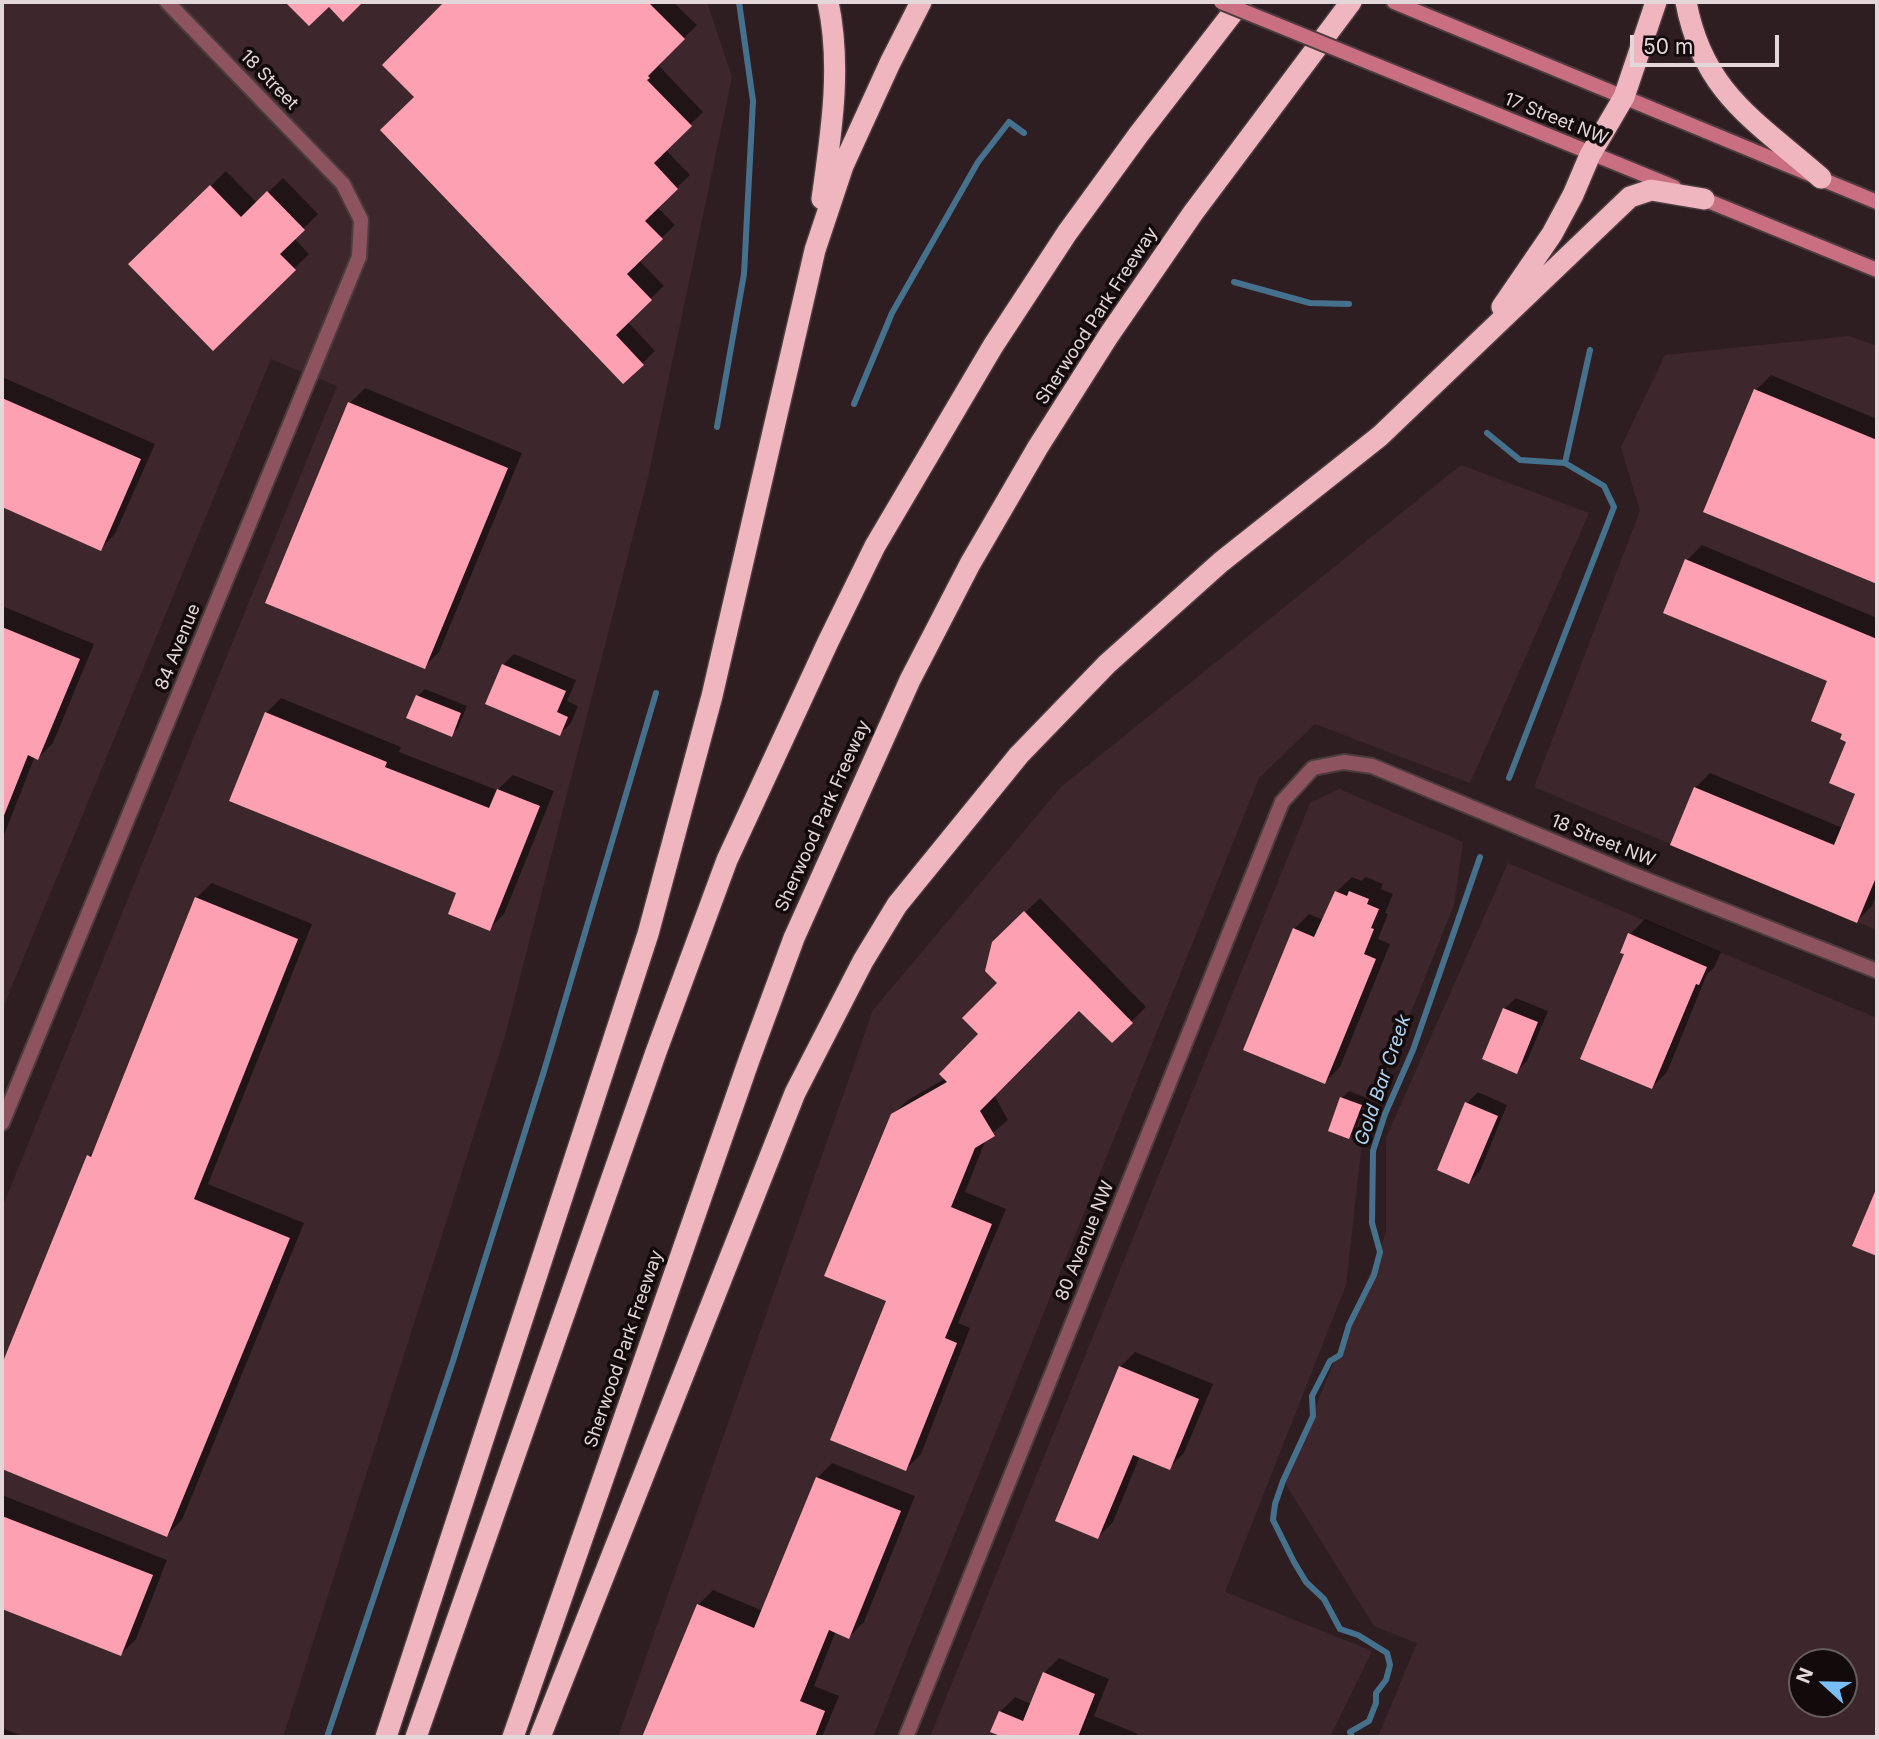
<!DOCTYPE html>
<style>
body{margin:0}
#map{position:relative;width:1879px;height:1739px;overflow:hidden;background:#2f1e21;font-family:Inter,sans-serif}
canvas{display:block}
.frame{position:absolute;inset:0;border:4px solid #e3d7d9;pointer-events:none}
.north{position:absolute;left:1788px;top:1648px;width:70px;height:70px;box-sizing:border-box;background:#120a0b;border:2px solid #665c5d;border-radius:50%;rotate:292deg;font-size:19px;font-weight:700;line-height:28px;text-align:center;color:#e3d7d9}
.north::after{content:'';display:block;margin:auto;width:24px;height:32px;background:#78bff7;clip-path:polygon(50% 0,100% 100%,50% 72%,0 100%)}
.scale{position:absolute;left:1630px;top:35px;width:149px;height:32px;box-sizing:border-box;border:4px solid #e3d7d9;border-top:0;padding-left:9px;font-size:21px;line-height:24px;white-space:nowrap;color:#e3d7d9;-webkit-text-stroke:5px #120a0b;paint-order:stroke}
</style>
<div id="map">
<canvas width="1879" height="1739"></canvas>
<div class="frame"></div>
<div class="north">N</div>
<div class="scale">50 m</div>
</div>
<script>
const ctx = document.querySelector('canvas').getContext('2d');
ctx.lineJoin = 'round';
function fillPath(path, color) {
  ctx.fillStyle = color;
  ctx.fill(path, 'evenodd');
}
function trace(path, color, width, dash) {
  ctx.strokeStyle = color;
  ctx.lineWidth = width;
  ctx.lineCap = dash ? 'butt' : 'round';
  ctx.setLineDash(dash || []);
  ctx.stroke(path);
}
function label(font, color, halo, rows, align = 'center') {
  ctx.font = font + ' Inter,sans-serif';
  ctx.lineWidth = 7;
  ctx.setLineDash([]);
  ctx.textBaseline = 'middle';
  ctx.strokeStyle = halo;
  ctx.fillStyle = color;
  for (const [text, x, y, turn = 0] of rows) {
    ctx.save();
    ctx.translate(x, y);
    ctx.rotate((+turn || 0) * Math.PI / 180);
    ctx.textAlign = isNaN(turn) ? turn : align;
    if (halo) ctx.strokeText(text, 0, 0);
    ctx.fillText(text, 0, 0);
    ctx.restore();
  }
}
fillPath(new Path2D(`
 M2,2H707L732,77L648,477L505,1036L283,1737H2V1208L337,386L271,359L2,1010Z
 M1849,336L1877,346V930L1534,787L1640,511L1621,447L1665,355Z
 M1461,465L1589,513L1470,783L1315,724L1259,778L873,1737H618L873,1010L1062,786Z
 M1339,789L1463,842L1454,905L1363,1132L1346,1285L1225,1592L1372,1651L1330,1737H930L1310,803Z
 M1508,863L1877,1018V1737H1378L1417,1643L1374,1626L1285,1483L1386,1233V1138ZM1802,1662H1844V1704H1802Z`), '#3e272c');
fillPath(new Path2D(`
 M447,2H673L697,25L660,62L662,64L659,66L703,112L665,149L690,175L657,207L675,225L639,260L664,286L627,321L655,351L623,382L416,97L384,65Z
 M226,171L257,203L283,178L318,214L294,238L309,254L213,349L131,264Z
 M1771,375L1877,419V582L1706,511L1756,390Z
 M2,377L155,444L115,534L100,549L2,505Z
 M365,388L522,453L439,652L424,667L267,602L350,403Z
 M1702,545L1877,618V893L1872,906L1857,921L1672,844L1695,788L1710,773L1843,828L1857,793L1848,741L1829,680L1687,560Z
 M2,606L94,644L53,743L38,758L35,756L2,840Z
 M514,654L576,680L567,701L578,706L571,723L560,734L503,665Z
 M425,689L467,706L458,728L451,735L409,717L418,696Z
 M281,698L401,747L399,752L497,790L513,775L554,791L504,914L489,929L458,892L266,713Z
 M1352,877L1361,881L1366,877L1383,884L1381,889L1393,894L1385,913L1388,914L1378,939L1390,944L1340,1067L1325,1082L1294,929L1309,914L1323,920L1336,892Z
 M212,883L312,924L208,1184L304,1223L182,1520L167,1535L2,1467V1368L89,1156L95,1150L196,898Z
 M1040,898L1146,1007L1112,1041L1079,1009L994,1095L1008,1120L986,1139L965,1192L1006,1209L958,1323L970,1328L921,1454L906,1469L888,1301L892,1115L908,1100L946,1078L981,1034L999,983L994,943Z
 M1645,919L1721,952L1714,968L1707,974L1667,1072L1652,1087L1626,953L1630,934Z
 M1516,998L1548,1011L1527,1061L1516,1072L1504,1009Z
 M1349,1091L1367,1098L1356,1130L1349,1137L1342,1098Z
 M1478,1092L1507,1105L1480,1171L1469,1182L1467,1103Z
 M1135,1352L1213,1384L1184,1453L1169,1468L1140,1456L1113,1522L1098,1537L1120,1367Z
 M832,1463L915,1496L864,1622L849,1637L836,1631L814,1686L839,1696L822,1737H644L698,1605L713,1590L763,1611L817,1478Z
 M2,1495L167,1560L136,1639L121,1654L2,1607Z
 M1059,1658L1109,1679L1094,1716L1138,1734L1136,1737H999L1000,1712L1015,1697L1031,1704L1044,1673Z
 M2,1728L25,1737H2Z`), '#0007');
trace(new Path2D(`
 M1234,282L1310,303L1349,304
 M854,404L892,313L978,162L1009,122L1024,133
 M717,427L744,274L753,101L739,2
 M1487,433L1520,460L1565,463
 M1509,778L1614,507L1604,486L1565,463L1590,350
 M327,1737L452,1364L544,1071L656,693
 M1352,1737L1350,1732L1369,1721L1376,1703V1693L1386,1680L1390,1665L1387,1653L1358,1635L1340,1629L1324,1599L1306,1582L1294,1562L1273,1520L1275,1504L1283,1481L1313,1416L1312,1396L1330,1361L1340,1355L1349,1325L1374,1275L1380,1252L1372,1223L1373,1151L1385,1114L1413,1050L1480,857`), '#46718d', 6);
fillPath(new Path2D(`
 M285,2H363L343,22L329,7L309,26Z
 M444,2H648L685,39L648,76L650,78L647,80L692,126L654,163L678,189L645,221L663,239L627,274L652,300L616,335L644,365L623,384L380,130L414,97L382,65Z
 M210,185L241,217L267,191L305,230L280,254L296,270L213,351L128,264Z
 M1754,389L1877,440V584L1703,512Z
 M2,398L141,459L101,551L2,507Z
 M348,402L508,468L425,669L265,603Z
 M1685,559L1877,639V875L1857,923L1670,845L1694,787L1834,845L1855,794L1829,783L1846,742L1840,739L1842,734L1811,721L1827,681L1663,613Z
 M2,627L80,659L38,760L28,755L3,818Z
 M502,664L566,691L557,712L568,717L560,736L485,704Z
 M416,695L461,713L452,737L406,718Z
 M265,712L387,762L385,767L489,808L497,789L540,806L490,931L448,914L456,893L229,801Z
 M1335,891L1347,896L1349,891L1369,899L1367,904L1379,909L1371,928L1374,929L1364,954L1376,959L1325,1084L1243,1050L1293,928L1314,937Z
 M195,897L298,939L194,1199L290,1238L167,1537L2,1469V1364L87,1155L91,1157Z
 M1024,911L1133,1023L1112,1043L1079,1011L980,1111L995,1136L975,1148L951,1207L992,1224L945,1338L957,1343L906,1471L830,1440L886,1301L824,1276L891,1114L947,1082L939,1074L978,1034L962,1018L997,983L985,971L992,942Z
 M1628,933L1707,967L1699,985L1696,984L1652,1089L1580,1059L1624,954L1620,953Z
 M1503,1008L1538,1022L1517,1074L1482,1059Z
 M1340,1097L1362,1105L1349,1139L1328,1131Z
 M1465,1102L1498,1116L1469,1184L1437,1170Z
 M1877,1187V1256L1852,1246Z
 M1119,1366L1199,1399L1170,1470L1133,1455L1098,1539L1055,1521Z
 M816,1477L901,1511L849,1639L829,1630L800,1701L825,1711L815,1737H642L697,1604L754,1628Z
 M2,1516L153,1575L121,1656L2,1609Z
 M1043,1672L1095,1694L1078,1737H1003L990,1732L999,1711L1023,1721Z`), '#fca0b2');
const minor = new Path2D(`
 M2,1123L359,257L361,220L343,184L167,2`);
const tertiary = new Path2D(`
 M906,1737L1282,802L1313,768L1344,762L1372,766L1629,873L1877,971`);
const secondary = new Path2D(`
 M1394,2L1877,202
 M1393,72L1674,187
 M1696,196L1877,270`);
const motorway = new Path2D(`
 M1686,2C1703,93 1756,121 1821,178
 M822,199C831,134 842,67 828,2
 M1502,307L1552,234L1573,195L1590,155L1624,97L1656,2
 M386,1737L648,934L712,696L815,250L843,166L890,63L921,2
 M416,1737L656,1052L727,860L828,642L875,546L993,346L1067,233L1139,134L1241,2
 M513,1737L749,1060L794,938L910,680L970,564L1038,447L1109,335L1193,213L1351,2
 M540,1737L795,1093L863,961L897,905L1019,755L1107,664L1221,562L1380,436L1630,197L1651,190L1704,199`);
trace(minor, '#4c3c3e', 18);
trace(tertiary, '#4c3c3e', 18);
trace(secondary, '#4c3c3e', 18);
trace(motorway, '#4c3c3e', 24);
trace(minor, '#8d5460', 14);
trace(tertiary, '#8d5460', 14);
trace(secondary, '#ca6e82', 14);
trace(motorway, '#f0b6c0', 21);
const secondaryBridge = new Path2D(`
 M1221,2L1393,72`);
trace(secondaryBridge, '#4c3c3e', 18, []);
trace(secondaryBridge, '#ca6e82', 14);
label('18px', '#e3d7d9', '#120a0b', [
 ["18 Street",269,80,46],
 ["17 Street NW",1556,119,22],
 ["Sherwood Park Freeway",1097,316,-57],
 ["84 Avenue",178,647,-68],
 ["Sherwood Park Freeway",823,816,-66],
 ["18 Street NW",1603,841,22],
 ["80 Avenue NW",1085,1241,-68],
 ["Sherwood Park Freeway",624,1349,-71]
]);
label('italic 19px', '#afd3f1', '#120a0b', [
 ["Gold Bar Creek",1383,1080,-71]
]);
</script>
